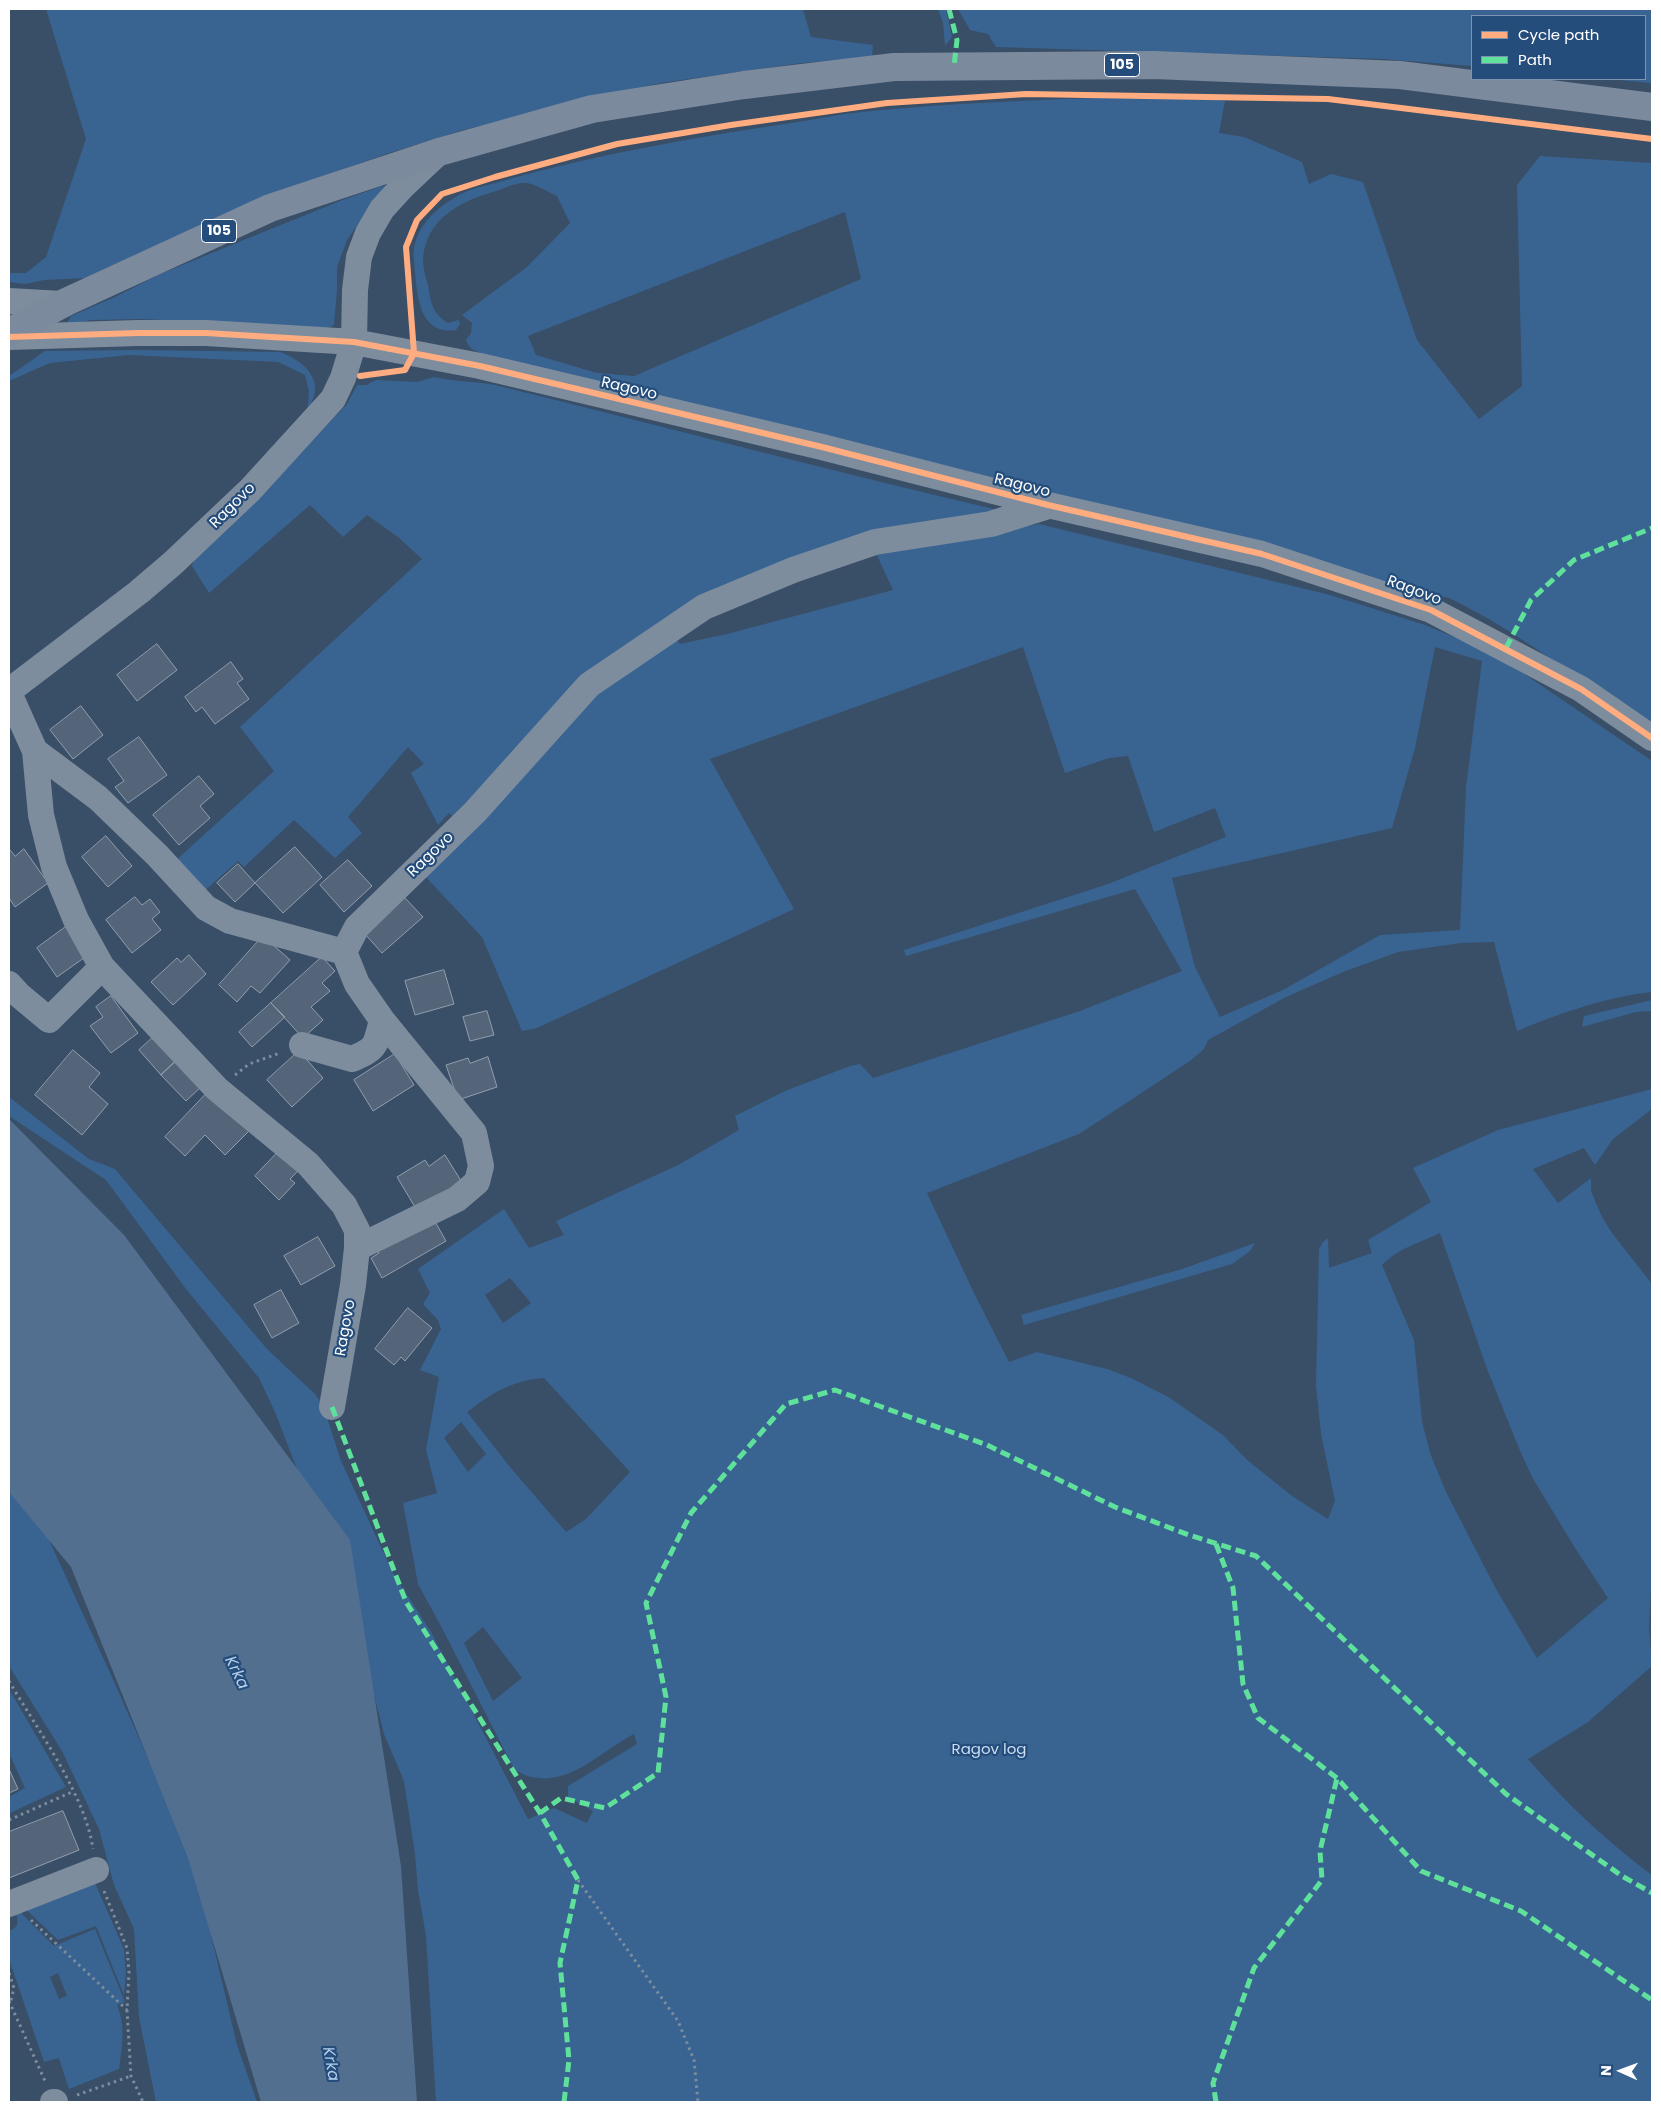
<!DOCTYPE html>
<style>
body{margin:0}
#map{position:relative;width:1661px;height:2111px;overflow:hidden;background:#394e67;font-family:Poppins,sans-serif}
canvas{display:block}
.frame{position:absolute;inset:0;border:10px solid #fff;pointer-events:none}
.legend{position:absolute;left:1471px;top:15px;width:175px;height:65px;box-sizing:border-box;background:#254d7b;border:1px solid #7c94b0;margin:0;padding:6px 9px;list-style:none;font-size:15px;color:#fff}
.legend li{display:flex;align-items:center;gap:10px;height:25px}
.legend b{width:25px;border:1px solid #7c94b0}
.north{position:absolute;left:1596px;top:2046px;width:50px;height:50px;-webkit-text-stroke:4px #254d7b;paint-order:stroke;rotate:272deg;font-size:14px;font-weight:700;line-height:20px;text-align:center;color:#fff}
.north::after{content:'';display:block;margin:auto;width:18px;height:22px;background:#fff;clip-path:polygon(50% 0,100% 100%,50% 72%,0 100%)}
</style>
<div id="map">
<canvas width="1661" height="2111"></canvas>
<div class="frame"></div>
<ul class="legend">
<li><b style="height:6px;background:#ffac80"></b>Cycle path</li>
<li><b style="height:6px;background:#60e19b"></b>Path</li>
</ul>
<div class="north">N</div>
</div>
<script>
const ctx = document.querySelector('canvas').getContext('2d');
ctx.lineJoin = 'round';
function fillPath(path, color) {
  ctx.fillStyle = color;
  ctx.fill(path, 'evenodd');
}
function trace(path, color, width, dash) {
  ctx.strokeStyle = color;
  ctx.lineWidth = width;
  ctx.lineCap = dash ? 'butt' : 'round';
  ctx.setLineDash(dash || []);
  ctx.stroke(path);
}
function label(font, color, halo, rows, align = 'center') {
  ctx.font = font + ' Poppins,sans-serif';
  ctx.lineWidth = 4.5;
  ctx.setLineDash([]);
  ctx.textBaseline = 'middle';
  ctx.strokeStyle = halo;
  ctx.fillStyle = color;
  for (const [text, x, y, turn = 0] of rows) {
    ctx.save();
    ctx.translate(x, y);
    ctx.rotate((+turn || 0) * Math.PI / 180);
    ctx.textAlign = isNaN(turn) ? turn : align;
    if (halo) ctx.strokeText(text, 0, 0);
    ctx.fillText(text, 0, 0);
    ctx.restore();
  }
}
fillPath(new Path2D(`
 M46,9H803L811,37L873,45L872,57L801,63L661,83L578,101L463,130L386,154L288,189L179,235L86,278L44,280L26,284L9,282V273H26L46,257L86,139Z
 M938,9H946L952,37L945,46L943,23Z
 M958,9H1652V83L1607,79H1645V16H1472V66L1383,59L996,47L988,34L970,30Z
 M1119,97L1194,98L1225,101L1219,133L1244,137L1302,162L1309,184L1331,174L1363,182L1417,340L1479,419L1522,386L1517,185L1540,156L1652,163V732C1586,685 1522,633 1449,598L487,356C478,352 469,350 466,340L471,333L472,323L462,315L527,267L570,223L557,196C550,193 533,183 526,183C517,182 505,188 496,191C465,200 431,215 424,251C421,261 425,275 428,285C431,303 432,313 448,323L459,320L460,324L456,330C416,336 417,288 414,261C410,230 437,206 463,193C474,188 488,185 499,182C533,172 568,164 603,156C666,143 728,132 792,123C818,119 845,113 872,111C954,103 1037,100 1119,97ZM845,212L861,279L634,376L597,373L536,355L528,336Z
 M392,184L365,214L347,240L337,267V290L334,325L328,328L141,319L90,320L80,323H67L71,316L115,297L158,275L224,248L340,201L379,187Z
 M134,350L280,352C305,361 327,382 308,408L309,391L305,375L278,362L129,355L50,363L9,381V376L45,351Z
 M434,377C455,382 475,381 495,385C662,426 827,470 994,509L991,516L694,607L457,821L449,813L438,825L411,773L424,764L408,747L348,817L362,833L335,858L294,820L244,867L238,861L201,894L173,863L274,771L240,727L422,559L398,537L367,515L343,537L310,505L209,593L192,566L194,559L226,531L347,404L357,385H366L376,380L417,382Z
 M1039,524L1330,595L1425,625L1495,654L1652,761V992C1605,997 1561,1013 1517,1031L1494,942L1461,943L1398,952L1343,972L1286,997L1208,1040L1204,1049L1190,1061L1079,1134L927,1193L973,1291L1009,1362L1037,1352L1107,1369L1131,1378L1170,1398L1223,1435L1246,1459L1292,1496L1328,1519L1335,1501L1321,1434L1316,1386L1319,1249L1323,1242L1328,1238L1329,1268L1372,1253L1368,1240L1431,1202L1413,1168L1498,1130L1652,1089V1109L1613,1139L1595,1165L1584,1148L1533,1169L1558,1203L1591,1178V1191L1602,1217L1612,1233L1652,1284V1573L1649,1627L1652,1666L1588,1722L1528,1759C1564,1801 1607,1842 1652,1875V2102H436L426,1936L418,1890L415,1854L404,1781L384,1734L355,1619L275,1412L259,1378L186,1289L106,1180L9,1116V1097L89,1159L115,1169L267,1349L315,1394L323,1405L341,1461L393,1573L431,1632L528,1819L554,1808L587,1823L593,1811L568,1797V1786L637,1744L634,1734C603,1750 570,1786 532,1777C525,1776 519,1772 514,1769L443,1630L418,1584L403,1503L437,1493L426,1450L439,1377L420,1370L441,1329L438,1320L423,1304L430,1293L418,1269L504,1209L529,1248L564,1235L556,1221L678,1165L739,1130L735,1116L785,1091L850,1066L860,1064L873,1078L1080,1011L1182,971L1135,889L906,956L904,950L1108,884L1226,837L1215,808L1154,832L1128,756L1109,758L1065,773L1023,647L710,759L794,909L537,1028L522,1031L482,937L423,874L590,693L672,634L680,644L727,634L893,590L874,549L954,539ZM1435,647L1482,661L1466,787L1460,930L1380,935L1283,990L1220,1017L1195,967L1172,878L1392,828L1415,748ZM1440,1233L1486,1366L1518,1446L1532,1477L1575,1548L1608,1598L1537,1658L1496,1589L1446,1492L1430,1453L1422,1421L1414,1340L1382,1265C1400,1247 1418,1244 1440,1233ZM510,1278L531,1303L503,1323L485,1295ZM544,1378L630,1472L586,1519L566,1532L510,1467L467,1412C491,1394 512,1380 544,1378ZM461,1422L486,1454L468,1472L444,1438ZM483,1627L522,1678L493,1701L464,1643Z
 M1652,1000V1011L1636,1012L1582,1027L1584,1016Z
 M1255,1243L1250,1251L1232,1264L1024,1325L1021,1315L1182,1269Z
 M9,1488L43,1527L111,1675L186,1844L202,1897L237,2045L257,2102H156L139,2017L134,1929L114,1885L99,1829L62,1751L9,1666Z
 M9,1689L66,1787L10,1813L9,1797L25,1788L9,1753Z
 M91,1874L124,1949L126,1974L124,1995L96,1926L58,1940L20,1904Z
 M14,1906L54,1946L95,1929L125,2002L117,2005C126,2026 122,2048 119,2069L69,2089L59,2058L44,2062L9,1959V1931C23,1926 16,1917 14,1906ZM58,1973L67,1996L59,1999L50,1977Z`), '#396492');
fillPath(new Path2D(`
 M9,1119L124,1235L350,1540L401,1866L417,2102H261L188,1858L71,1567L9,1492Z`), '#536f90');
const building = new Path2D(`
 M157,644L177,670L137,701L117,675Z
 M231,662L243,679L237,683L249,699L215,724L202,707L196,712L185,697Z
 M81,706L103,735L73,759L50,730Z
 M139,737L167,775L128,803L115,787L124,781L108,759Z
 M199,776L214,794L200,806L210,818L179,845L153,815Z
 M106,836L132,866L108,887L82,857Z
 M295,847L322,877L283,913L255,883Z
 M24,849L48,883L15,907L9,898V852L10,850L15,856Z
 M348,860L372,886L344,912L320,885Z
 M238,864L255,883L235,902L217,883Z
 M135,897L142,905L150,899L160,912L152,919L161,930L132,953L106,920Z
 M404,897L423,917L382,953L364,933Z
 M67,926L88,955L57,977L37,948Z
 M263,936L290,960L260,993L251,986L237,1002L219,985Z
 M189,955L206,974L173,1005L151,982L177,958L181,962Z
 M322,957L335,971L322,983L330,991L311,1007L323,1020L303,1038L271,1003Z
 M444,970L454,1004L415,1015L405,981Z
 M111,996L138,1033L111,1053L90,1026L103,1017L96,1007Z
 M271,1003L285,1017L252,1047L239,1032Z
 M487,1011L494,1035L470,1041L463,1017Z
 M157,1034L179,1058L161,1075L139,1050Z
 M73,1050L100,1073L89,1087L108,1104L82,1135L35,1095Z
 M299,1051L323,1078L292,1107L267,1080Z
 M395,1054L414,1085L373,1111L354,1080Z
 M488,1057L497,1087L458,1100L446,1065L468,1058L470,1063Z
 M179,1058L204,1084L186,1101L161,1075Z
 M209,1091L250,1130L225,1155L205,1135L185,1156L165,1137Z
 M281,1149L301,1168L290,1179L295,1183L279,1200L255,1176Z
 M445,1155L463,1184L418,1212L397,1177L425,1160L429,1166Z
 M433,1218L446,1241L382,1278L371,1258L379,1253L377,1250Z
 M318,1237L335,1266L301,1285L284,1256Z
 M281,1290L299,1323L272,1338L254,1305Z
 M408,1308L432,1328L405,1361L401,1357L394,1365L375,1349Z
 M9,1769L18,1789L9,1793Z
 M63,1811L79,1850L9,1878V1832Z`);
fillPath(building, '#546579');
trace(building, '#919ead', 1);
trace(new Path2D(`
 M235,1075L249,1064L280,1053
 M9,1681C37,1729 85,1794 93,1849
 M9,1820L74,1791
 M578,1880L678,2021L694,2060L698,2102
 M104,1891L127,1948L129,1972L127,2010L131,2076L143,2102
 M31,1920L127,2010
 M9,1973L14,1988L10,2004
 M9,2001L45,2081
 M77,2095L131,2076`), '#7d8d9e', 3, [2.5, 4]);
trace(new Path2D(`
 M9,301L62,304
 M9,337L138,333H206L354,342L480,366L822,447L1048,505L1262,554L1431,610L1581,689L1652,738
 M9,691L139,592L173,563L250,490L333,399L343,378L354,342L355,290L359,257L368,233L382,209L403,186L439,152
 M9,693L35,751L41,815L54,867L76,920L102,967L217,1089L308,1164L344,1205L357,1230V1248L353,1285L332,1407
 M35,751L98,798L157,855L206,908L230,921L344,952
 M9,984L19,995L49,1020L102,967
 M302,1045L352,1059C377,1048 375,1047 382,1020
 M357,1248L457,1199L477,1182L481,1166L474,1133L382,1020L357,984L344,952L357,927L475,812L589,685L704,607L793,570L875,542L991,524L1048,506
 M9,1904L96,1870
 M53,2102H55`), '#7d8d9e', 26);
trace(new Path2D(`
 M9,332L66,302L270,208L439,152L592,109L744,85L894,67L1154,65L1400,75L1652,107`), '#7c8a9d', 28);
trace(new Path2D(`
 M949,9L957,40L954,66
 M1506,648L1531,600L1574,560L1652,528
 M332,1407L406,1602L540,1813L578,1880L560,1963L569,2060L564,2102
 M1216,1544L1233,1588L1243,1684L1258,1718L1337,1778L1421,1871L1521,1911L1652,2000
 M540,1813L561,1798L605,1808L658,1773L666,1697L646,1603L691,1513L786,1404L835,1390L987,1445L1115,1507L1189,1535L1256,1556L1506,1794L1622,1876L1652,1893
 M1216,2102L1213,2083L1254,1968L1322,1880L1320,1851L1337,1778`), '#60e19b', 5, [10, 5]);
trace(new Path2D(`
 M9,337L138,333H206L354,342L480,366L822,447L1048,505L1262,554L1431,610L1581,689L1652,738
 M360,376L405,370L414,353L406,247L417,220L442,194L495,177L617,144L731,125L887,103L1026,94L1328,99L1652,139`), '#ffac80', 6);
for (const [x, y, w] of [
 [1122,65,35],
 [219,231,35]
]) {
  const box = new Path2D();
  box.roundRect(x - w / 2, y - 11.5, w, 23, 4);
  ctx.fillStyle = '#254d7b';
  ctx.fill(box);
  trace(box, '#fff', 1);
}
label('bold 14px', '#fff', null, [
 ["105",1122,65],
 ["105",219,231]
]);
label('15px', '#fff', '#254d7b', [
 ["Ragovo",629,389,13],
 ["Ragovo",1022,486,14],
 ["Ragovo",233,506,-45],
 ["Ragovo",1414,591,21],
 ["Ragovo",431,855,-44],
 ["Ragovo",346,1328,-80]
]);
label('15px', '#ccdff4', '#254d7b', [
 ["Ragov log",989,1750]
]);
label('italic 16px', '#b4cfec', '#254d7b', [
 ["Krka",236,1673,64],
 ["Krka",330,2064,80]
]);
</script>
